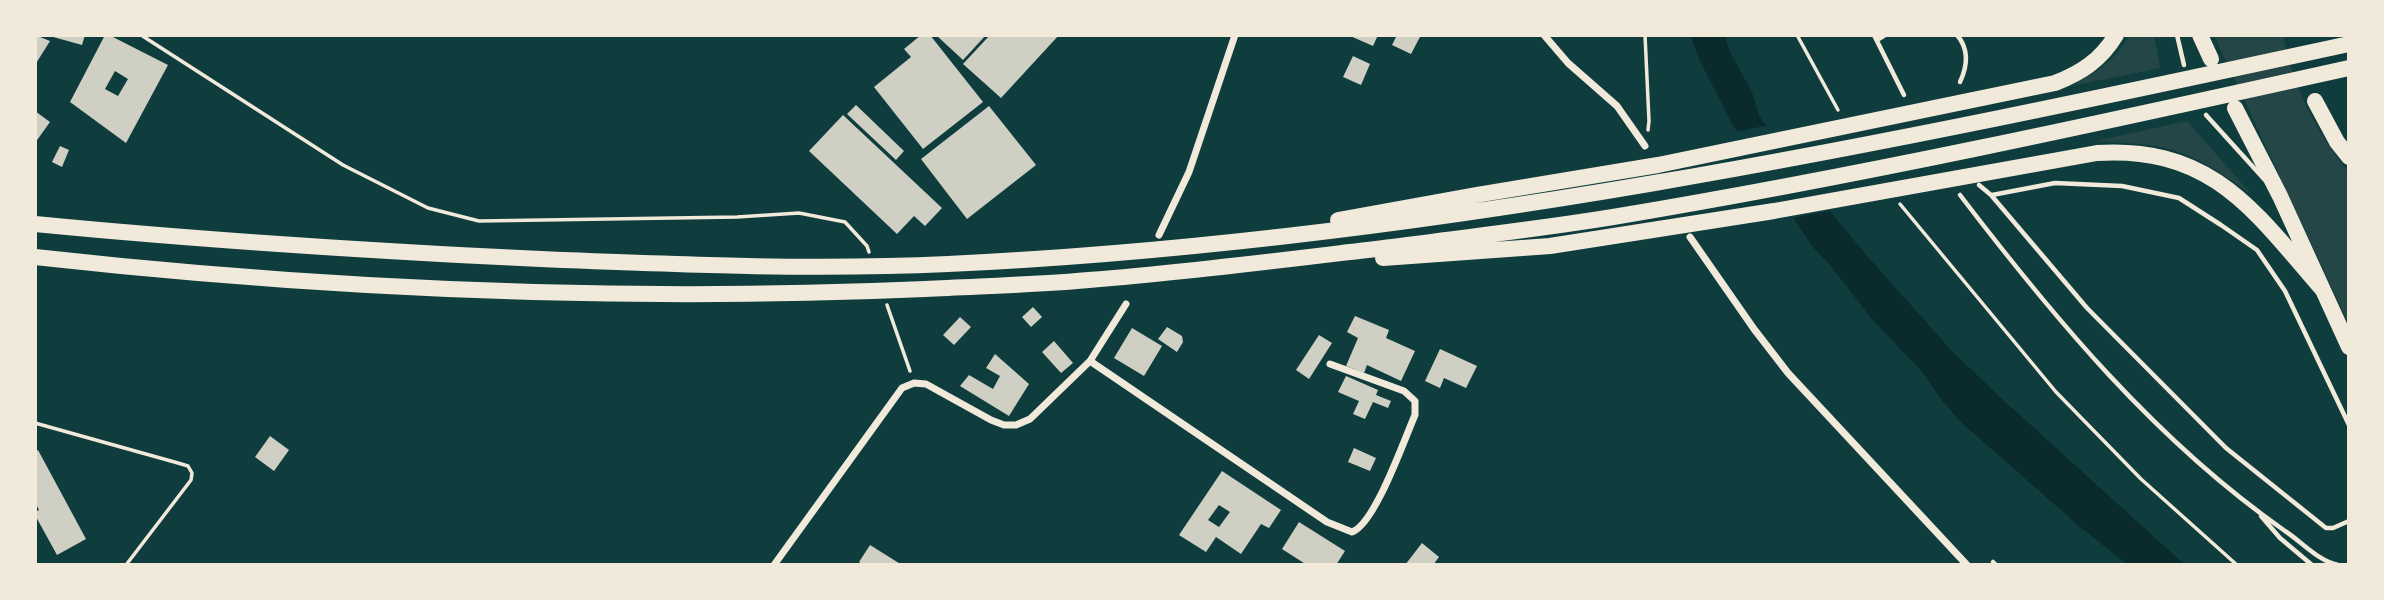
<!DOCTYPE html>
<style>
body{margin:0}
#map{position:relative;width:2384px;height:600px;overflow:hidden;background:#0f3d3e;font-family:"Varela Round",sans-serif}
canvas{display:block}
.frame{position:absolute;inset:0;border:37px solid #f1e9da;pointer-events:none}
</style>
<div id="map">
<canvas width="2384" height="600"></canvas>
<div class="frame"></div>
</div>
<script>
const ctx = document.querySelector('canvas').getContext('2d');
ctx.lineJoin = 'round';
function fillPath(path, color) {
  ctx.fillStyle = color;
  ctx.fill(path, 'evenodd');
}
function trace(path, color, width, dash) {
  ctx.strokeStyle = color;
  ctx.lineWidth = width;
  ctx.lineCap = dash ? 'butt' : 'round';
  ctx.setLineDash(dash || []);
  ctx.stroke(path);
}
fillPath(new Path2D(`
 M2130,35H2154L2160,68L2071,86C2095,73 2116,60 2130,35Z
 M2214,35H2283C2293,87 2316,132 2349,173V325Z
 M2187,121L2251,194C2228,178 2204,160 2176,151C2150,143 2122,143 2095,141Z`), '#244646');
fillPath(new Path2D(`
 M1690,35H1724L1731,54L1752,92L1759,116L1842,226L1868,257L1952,351L2001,398L2185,565H2128L2080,527L1962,423L1940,398L1924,374L1871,318L1830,265L1811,245L1731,122L1700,61Z`), '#0a2a2b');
fillPath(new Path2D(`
 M1770,125L1834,210L1791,218L1733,132Z`), '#0f3d3e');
fillPath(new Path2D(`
 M35,35L50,41L35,65Z
 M46,35H85L82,45Z
 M105,35H109L168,65L126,143L70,102ZM115,71L128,79L118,96L105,89Z
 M921,35H930L983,102L923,149L874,87L911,57L904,49Z
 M936,35H986L963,60Z
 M990,35H1059L1001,98L963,64Z
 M1348,35H1378L1373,46Z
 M1397,35H1421L1411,54L1392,45Z
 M1353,56L1370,64L1361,85L1343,77Z
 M856,105L904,151L896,160L847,114Z
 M989,106L1036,165L967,219L921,159Z
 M35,111L50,122L35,143Z
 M843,115L942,208L925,226L914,216L897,234L809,151Z
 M60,146L69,150L62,167L52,162Z
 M1033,307L1042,317L1031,327L1022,317Z
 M1355,316L1389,330L1386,338L1415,351L1401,381L1367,365L1364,373L1346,366L1358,338L1347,332Z
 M960,317L971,327L954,345L943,335Z
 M1167,327L1182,336L1183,342L1177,352L1158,339Z
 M1132,328L1162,346L1144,376L1114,358Z
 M1319,335L1332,343L1309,379L1296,370Z
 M1054,341L1073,363L1061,373L1042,352Z
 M1440,349L1477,366L1466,388L1444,378L1440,388L1425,381Z
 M995,354L1029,384L1009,416L960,386L969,375L993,389L1000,376L986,368Z
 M1346,376L1378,390L1376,395L1391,401L1388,408L1373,402L1365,419L1353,414L1359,401L1338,392Z
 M270,436L289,450L274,471L255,457Z
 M1354,448L1376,458L1370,471L1348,462Z
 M38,450L86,539L57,555L35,515V512L39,510L35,502V452Z
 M1222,471L1281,510L1269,528L1261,524L1241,554L1216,537L1206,552L1179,535ZM1219,505L1230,512L1219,527L1208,520Z
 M1299,522L1345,551L1336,565H1307L1282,549Z
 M1422,543L1439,557L1433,565H1405Z
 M870,545L902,565H864L859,562Z`), '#cfcfc3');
trace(new Path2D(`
 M141,35L343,165L428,208L479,221L737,217L799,213L845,222L867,246L869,252
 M1645,35L1649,121L1648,130
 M1797,35L1838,110
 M1900,204L2056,392L2141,479L2237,565
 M887,305L910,371
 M35,423L178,463L188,466L192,473L191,480L126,565`), '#f1e9da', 3.5);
trace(new Path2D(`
 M1874,35L1904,95
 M1957,35C1969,49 1968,65 1960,82
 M2177,35L2184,65
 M1877,40L1885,35
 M2206,115L2264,179
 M1979,185L1991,195L2087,308L2226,448L2326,528H2333L2349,521
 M1960,195C2054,318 2156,441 2285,531C2302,542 2318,561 2338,565
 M1992,195L2055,183L2122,186L2179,198L2221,225L2257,250L2285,291L2349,425
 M2261,516L2280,538L2312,565
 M1993,562L1996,565`), '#f1e9da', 4.5);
trace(new Path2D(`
 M1544,35L1568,63L1617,106L1645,146
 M1159,235L1189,172L1235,35
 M1690,237L1754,329L1788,373L1967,565
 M1090,361L1327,522L1352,532C1375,524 1404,440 1415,415V401L1404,391L1330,364
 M774,565L902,388L914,383L926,384L991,420L1004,425H1016L1030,419L1090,361L1126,304`), '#f1e9da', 7);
trace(new Path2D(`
 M2200,35L2211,59
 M2315,101L2337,142L2349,157
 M2235,108L2280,196L2349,347
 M1338,220L1476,195L1658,165L2055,83C2081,73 2101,60 2116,35
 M35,224C210,241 386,252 562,260C691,265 819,270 948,264C1423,242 1886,144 2349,44
 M35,257C331,290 628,302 925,289C980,286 1035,285 1089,280C1191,272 1291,259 1392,247C1466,237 1540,229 1613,217C1860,176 2105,122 2349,68
 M1383,258L1550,246L1774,211L2097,153C2213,146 2254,211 2323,290`), '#f1e9da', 16);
</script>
